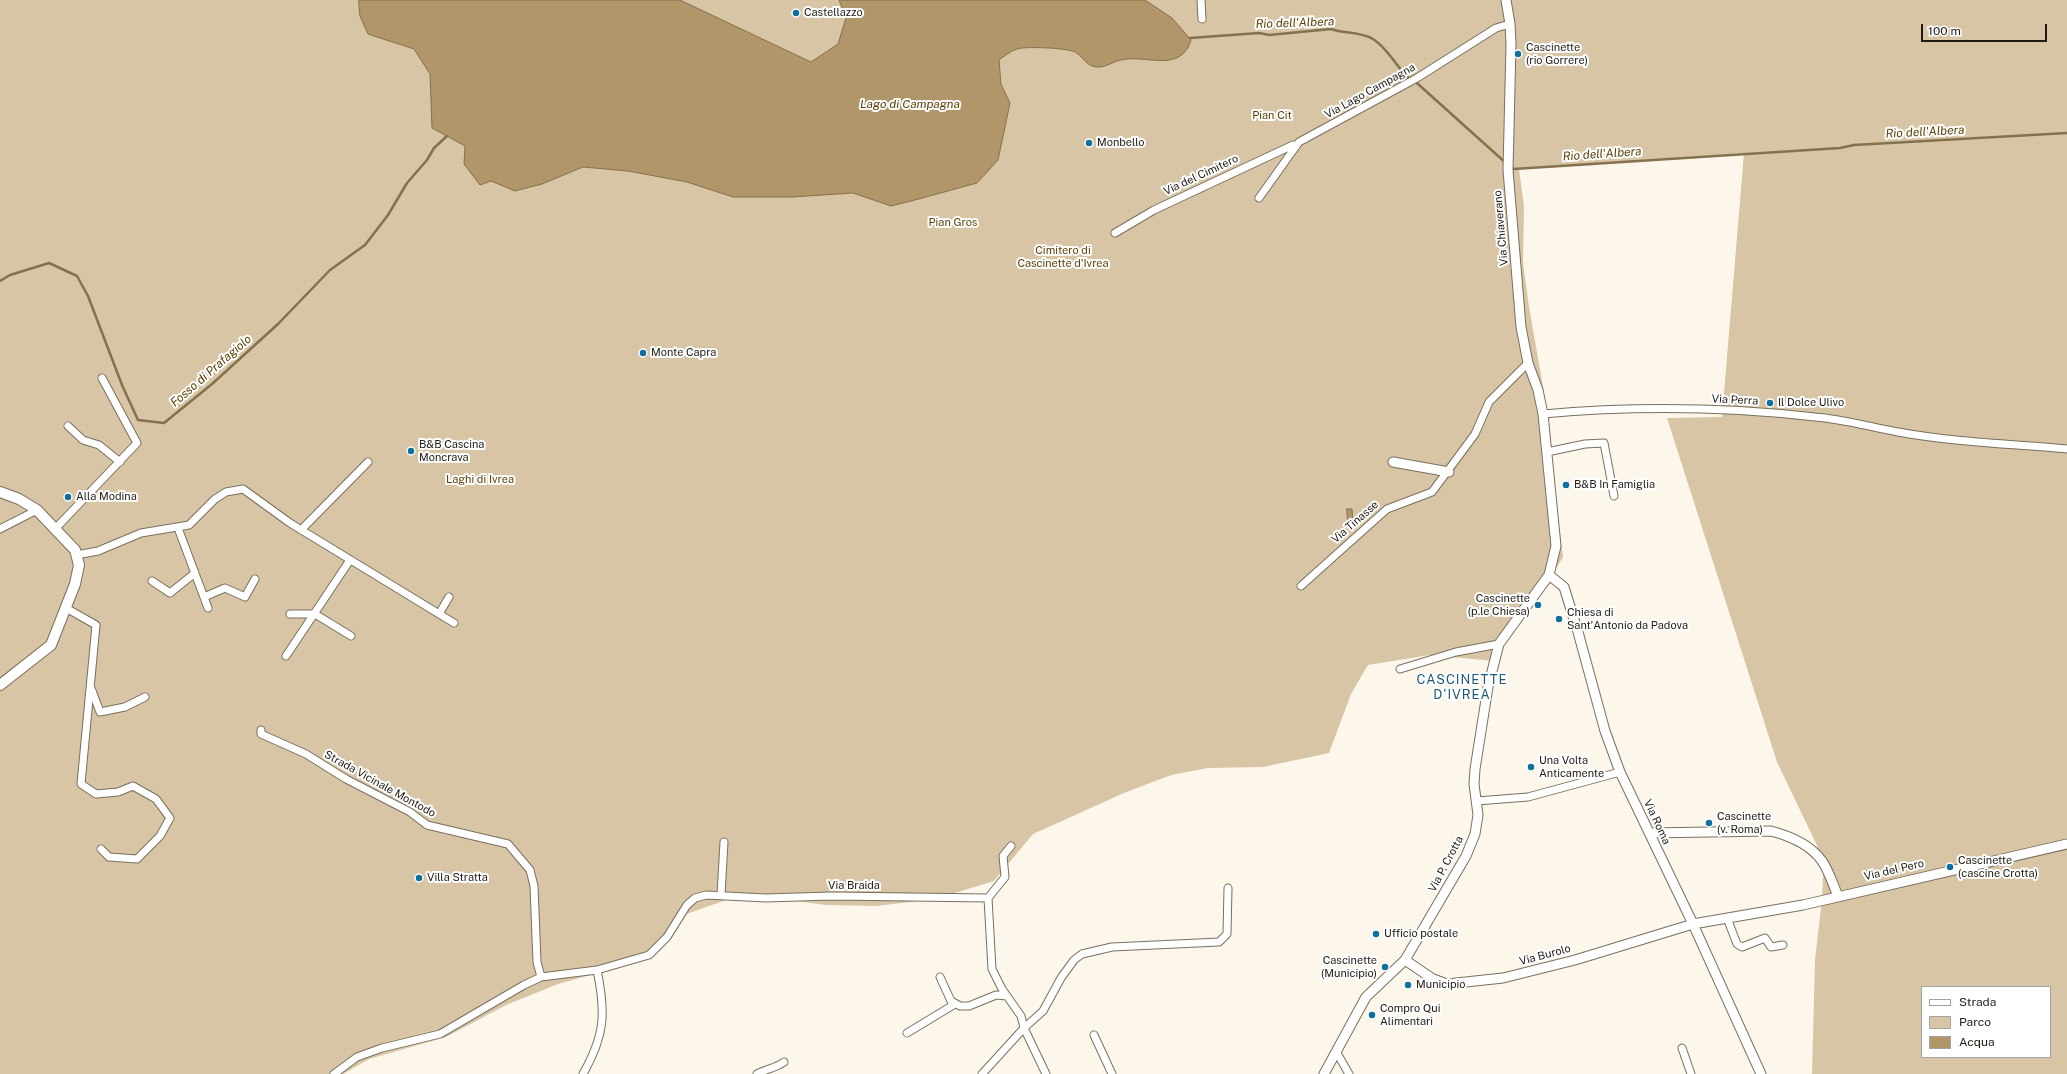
<!DOCTYPE html>
<style>
body{margin:0}
#map{position:relative;width:2067px;height:1074px;overflow:hidden;background:#fdf6ea;font-family:"Public Sans",sans-serif}
canvas{display:block}
.legend{position:absolute;left:1921px;top:986px;width:130px;height:72px;box-sizing:border-box;background:#fff;border:1px solid #a5a3a1;margin:0;padding:5px 7px;list-style:none;font-size:12px;color:#1e1a13}
.legend li{display:flex;align-items:center;gap:8px;height:20px}
.legend b{width:20px;border:1px solid #a5a3a1}
.scale{position:absolute;left:1921px;top:24px;width:126px;height:18px;box-sizing:border-box;border:2px solid #1e1a13;border-top:0;padding-left:5px;font-size:12px;line-height:14px;white-space:nowrap;color:#1e1a13;-webkit-text-stroke:3px #fff;paint-order:stroke}
</style>
<div id="map">
<canvas width="2067" height="1074"></canvas>
<ul class="legend">
<li><b style="height:5px;background:#fff"></b>Strada</li>
<li><b style="height:11px;background:#d8c5a5"></b>Parco</li>
<li><b style="height:11px;background:#b09668"></b>Acqua</li>
</ul>
<div class="scale">100 m</div>
</div>
<script>
const ctx = document.querySelector('canvas').getContext('2d');
ctx.lineJoin = 'round';
function fillPath(path, color) {
  ctx.fillStyle = color;
  ctx.fill(path, 'evenodd');
}
function trace(path, color, width, dash) {
  ctx.strokeStyle = color;
  ctx.lineWidth = width;
  ctx.lineCap = dash ? 'butt' : 'round';
  ctx.setLineDash(dash || []);
  ctx.stroke(path);
}
function label(font, color, halo, rows, align = 'center') {
  ctx.font = font + ' "Public Sans",sans-serif';
  ctx.lineWidth = 4;
  ctx.setLineDash([]);
  ctx.textBaseline = 'middle';
  ctx.strokeStyle = halo;
  ctx.fillStyle = color;
  for (const [text, x, y, turn = 0] of rows) {
    ctx.save();
    ctx.translate(x, y);
    ctx.rotate((+turn || 0) * Math.PI / 180);
    ctx.textAlign = isNaN(turn) ? turn : align;
    if (halo) ctx.strokeText(text, 0, 0);
    ctx.fillText(text, 0, 0);
    ctx.restore();
  }
}
fillPath(new Path2D(`
 M0,0H2067V1074H1812L1815,960L1822,899L1824,860L1777,762L1667,418L1722,417L1744,153L1519,169L1524,207L1523,263L1529,307L1548,415L1551,459L1563,557L1532,607L1500,645L1494,661L1430,655L1368,665L1351,694L1329,753L1263,767L1208,768L1171,775L1124,793L1033,834L994,881L935,899L876,906L826,905L781,899L735,897L686,914L652,954L619,967L558,984L506,1005L446,1037L369,1059L343,1074H0ZM1922,987H2050V1057H1922Z`), '#d8c5a5');
const water = new Path2D(`
 M359,0H680L811,62L838,44L846,18L839,0H1145L1172,18L1191,40C1181,74 1145,54 1121,60C1111,62 1103,70 1092,66C1086,64 1081,55 1075,52C1067,48 1026,46 1017,49C1011,51 1004,56 999,60L1001,84L1010,103L998,160L977,183L915,200L891,206L853,193L792,197H733L687,182L628,171L583,167L542,184L515,191L491,181L480,185L464,164L465,146L432,128L430,74L414,49L368,34L360,16Z
 M1347,509H1352L1353,522H1348Z`);
fillPath(water, '#b09668');
trace(water, '#84714e', 1);
trace(new Path2D(`
 M1190,38L1259,33L1269,35L1331,29C1344,34 1360,31 1373,39C1392,51 1398,74 1418,84L1507,164
 M1511,167L1514,169L1840,148L1854,145L2067,133
 M0,281L10,275L49,263L77,276L88,296L122,385L138,420L164,423L212,384L278,324L330,270L365,245L388,215L407,183L427,160L434,148L447,136`), '#84714e', 2.5);
const minor = new Path2D(`
 M1201,0L1202,19
 M1259,198L1299,142L1417,78L1496,28L1510,24
 M1115,233L1154,210L1293,145
 M1543,414C1633,406 1725,407 1815,417C1843,419 1870,427 1898,432C1953,442 2011,444 2067,449
 M68,426L83,440L99,445L120,462
 M1547,452L1585,444L1604,443L1614,496
 M56,528L137,443L102,378
 M178,528L208,608
 M0,529L37,510
 M301,530L368,462
 M76,555L98,551L141,533L189,525L215,499L226,492L243,489L290,523L454,623
 M152,581L170,593L195,573
 M1301,586L1387,509L1432,492L1475,434L1489,402L1528,363
 M204,597L225,588L245,597L255,579
 M66,608L96,625L81,784L96,794L118,792L133,786L156,799L170,818L160,836L137,859L109,857L101,849
 M290,614H315L351,636
 M439,614L449,597
 M286,656L350,560
 M1400,669L1456,652L1499,644
 M91,688L100,712L125,707L145,697
 M261,730V734L306,754L346,779L410,812L427,825L508,844L530,870L534,886L537,962L541,977
 M1477,801L1528,797L1620,772
 M721,895L724,842
 M988,898L992,969L1002,989L1021,1016L1024,1028L1046,1074
 M988,898L1005,877L1003,856L1011,846
 M1727,918L1737,944L1742,947L1765,938L1771,947L1783,945
 M940,977L951,1001L960,1006H969L996,995L1007,996
 M907,1033L955,1004
 M1094,1035L1112,1074
 M1682,1048L1691,1074
 M1337,1053L1349,1074
 M334,1074L357,1057L382,1048L440,1034L524,985L541,977L597,970L649,955L667,937L687,905L695,898L706,895L766,898L831,896L988,898
 M583,1074C605,1035 606,1013 597,970
 M757,1074C766,1069 776,1068 784,1062
 M982,1074L1024,1028L1043,1011L1061,978L1074,960L1082,954L1112,947L1219,942L1227,934L1228,888`);
const tertiary = new Path2D(`
 M1393,462L1449,472
 M1549,575L1564,587L1578,632L1605,731L1620,772L1693,924L1761,1074
 M1649,833L1771,831C1790,836 1810,844 1822,861C1829,871 1833,885 1838,896
 M1405,960L1433,979L1447,984L1503,978L1575,960L1693,924L1803,905L2067,844
 M1324,1074L1366,997L1405,960L1466,856L1475,834L1478,815L1474,784L1475,769L1488,687L1499,644L1549,575L1556,546L1543,414L1538,390L1528,363L1521,327L1508,170L1511,44L1510,24L1506,0`);
const secondary = new Path2D(`
 M0,492L19,499L37,510L75,550L79,565L75,584L51,645L0,685`);
trace(minor, '#796f5d', 9);
trace(tertiary, '#796f5d', 11);
trace(secondary, '#796f5d', 12);
trace(minor, '#fff', 7);
trace(tertiary, '#fff', 9);
trace(secondary, '#fff', 10);
for (const [x, y, r, color] of [
 [796,13,4,"#0e709d"],
 [1518,54,4,"#0e709d"],
 [1089,143,4,"#0e709d"],
 [643,353,4,"#0e709d"],
 [1770,403,4,"#0e709d"],
 [411,451,4,"#0e709d"],
 [1566,485,4,"#0e709d"],
 [68,497,4,"#0e709d"],
 [1538,605,4,"#0e709d"],
 [1559,619,4,"#0e709d"],
 [1531,767,4,"#0e709d"],
 [1709,823,4,"#0e709d"],
 [1950,867,4,"#0e709d"],
 [419,878,4,"#0e709d"],
 [1376,934,4,"#0e709d"],
 [1385,967,4,"#0e709d"],
 [1408,985,4,"#0e709d"],
 [1372,1015,4,"#0e709d"]
]) {
  const dot = new Path2D();
  dot.arc(x, y, r, 0, 2 * Math.PI);
  ctx.fillStyle = color;
  ctx.fill(dot);
  trace(dot, '#fff', 1.5);
}
label('11px', '#1e1a13', '#fff', [
 ["Castellazzo",804,13],
 ["Cascinette",1526,48],
 ["(rio Gorrere)",1526,61],
 ["Monbello",1097,143],
 ["Monte Capra",651,353],
 ["Il Dolce Ulivo",1778,403],
 ["B&B Cascina",419,445],
 ["Moncrava",419,458],
 ["B&B In Famiglia",1574,485],
 ["Alla Modina",76,497],
 ["Cascinette",1530,599,"right"],
 ["(p.le Chiesa)",1530,612,"right"],
 ["Chiesa di",1567,613],
 ["Sant'Antonio da Padova",1567,626],
 ["Una Volta",1539,761],
 ["Anticamente",1539,774],
 ["Cascinette",1717,817],
 ["(v. Roma)",1717,830],
 ["Cascinette",1958,861],
 ["(cascine Crotta)",1958,874],
 ["Villa Stratta",427,878],
 ["Ufficio postale",1384,934],
 ["Cascinette",1377,961,"right"],
 ["(Municipio)",1377,974,"right"],
 ["Municipio",1416,985],
 ["Compro Qui",1380,1009],
 ["Alimentari",1380,1022]
], 'left');
label('11px', '#1e1a13', '#fff', [
 ["Via Lago Campagna",1370,91,-29],
 ["Via del Cimitero",1201,175,-25],
 ["Via Chiaverano",1501,228,-95],
 ["Via Perra",1735,400,3],
 ["Via Tinasse",1355,522,-41],
 ["Strada Vicinale Montodo",380,784,29],
 ["Via Roma",1657,822,65],
 ["Via P. Crotta",1446,864,-62],
 ["Via del Pero",1894,870,-13],
 ["Via Braida",854,886],
 ["Via Burolo",1545,955,-15]
]);
label('11px', '#5a3f02', '#fff', [
 ["Pian Cit",1272,116],
 ["Pian Gros",953,223],
 ["Cimitero di",1063,251],
 ["Cascinette d'Ivrea",1063,264],
 ["Laghi di Ivrea",480,480]
]);
label('italic 12px', '#5b4003', '#fff', [
 ["Rio dell'Albera",1295,23,-2],
 ["Lago di Campagna",910,104],
 ["Rio dell'Albera",1925,132,-3],
 ["Rio dell'Albera",1602,154,-4],
 ["Fosso di Prafagiolo",211,371,-41]
]);
ctx.letterSpacing = '1px';
label('13px', '#1e597a', '#fff', [
 ["CASCINETTE",1462,680],
 ["D'IVREA",1462,695]
]);
ctx.letterSpacing = '0px';
</script>
